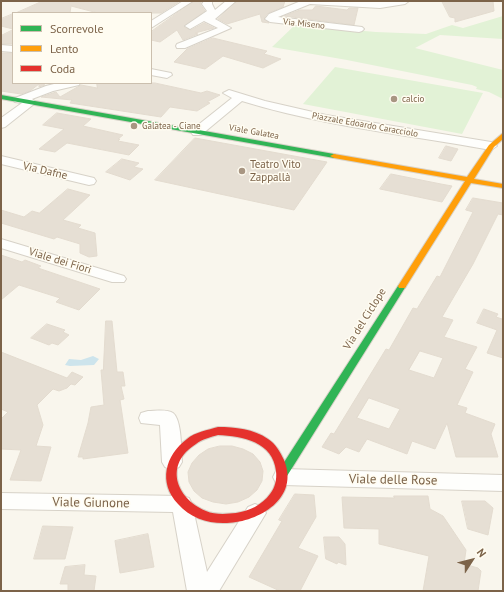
<!DOCTYPE html>
<meta charset="utf-8">
<style>
body{margin:0}
#map{position:relative;width:504px;height:592px;overflow:hidden;background:#f9f6ed;font-family:"PT Sans",sans-serif}
canvas{display:block}
.frame{position:absolute;inset:0;border:2px solid #7c6349;pointer-events:none}
.legend{position:absolute;left:12px;top:12px;width:140px;height:72px;box-sizing:border-box;background:#fffcf1;border:1px solid #cbbfae;margin:0;padding:5px 7px;list-style:none;font-size:12px;color:#7c6349}
.legend li{display:flex;align-items:center;gap:8px;height:20px}
.legend b{width:20px;border:1px solid #cbbfae}
.north{position:absolute;left:452px;top:540px;width:40px;height:40px;-webkit-text-stroke:3px #fffcf1;paint-order:stroke;rotate:54deg;font-size:11px;font-weight:700;line-height:16px;text-align:center;color:#7c6349}
.north::after{content:'';display:block;margin:auto;width:14px;height:18px;background:#7c6349;clip-path:polygon(50% 0,100% 100%,50% 72%,0 100%)}
</style>
<div id="map">
<canvas width="504" height="592"></canvas>
<div class="frame"></div>
<ul class="legend">
<li><b style="height:5px;background:#30b455"></b>Scorrevole</li>
<li><b style="height:5px;background:#ff9f0a"></b>Lento</li>
<li><b style="height:5px;background:#e5322d"></b>Coda</li>
</ul>
<div class="north">N</div>
</div>
<script>
const ctx = document.querySelector('canvas').getContext('2d');
ctx.lineJoin = 'round';
function fillPath(path, color) {
  ctx.fillStyle = color;
  ctx.fill(path, 'evenodd');
}
function trace(path, color, width, dash) {
  ctx.strokeStyle = color;
  ctx.lineWidth = width;
  ctx.lineCap = dash ? 'butt' : 'round';
  ctx.setLineDash(dash || []);
  ctx.stroke(path);
}
function label(font, color, halo, rows, align = 'center') {
  ctx.font = font + ' "PT Sans",sans-serif';
  ctx.lineWidth = 3;
  ctx.setLineDash([]);
  ctx.textBaseline = 'middle';
  ctx.strokeStyle = halo;
  ctx.fillStyle = color;
  for (const [text, x, y, turn = 0] of rows) {
    ctx.save();
    ctx.translate(x, y);
    ctx.rotate((+turn || 0) * Math.PI / 180);
    ctx.textAlign = isNaN(turn) ? turn : align;
    if (halo) ctx.strokeText(text, 0, 0);
    ctx.fillText(text, 0, 0);
    ctx.restore();
  }
}
fillPath(new Path2D(`
 M503,16V39L440,35L415,48L503,70V99L489,92L476,89L477,87L472,85L347,60L272,47L295,25L376,32L426,34L452,25L463,28Z
 M335,67L483,93L462,134L303,104Z`), '#e2f2d6');
fillPath(new Path2D(`
 M93,356L99,359L94,365L70,366L65,365L69,359L81,360Z`), '#cde4ec');
const building = new Path2D(`
 M43,1H180L161,13H98L71,6L70,13H16Z
 M194,1H202L200,4L205,11L184,27L191,30L204,23L214,28L195,33L198,34L183,40L177,30L160,42L151,40V32Z
 M237,1H285L283,7L268,13L264,18L269,23L262,22L260,14L227,24L218,19Z
 M442,1H493L494,11L455,22V18L450,17Z
 M316,6L347,10L349,8H358L354,25L284,16L300,10H312Z
 M13,14V29L1,26V19Z
 M13,30V44H1V36Z
 M213,38L267,51L264,54L281,59L263,68L223,56L205,69L174,62L187,49Z
 M1,53H13V83H40L45,85L39,87V84L30,91L21,94L1,91Z
 M97,83H155L201,93L207,91L220,95L207,102L210,103L197,111L170,107L161,117L70,103L72,100L41,97L56,92L60,97L81,85L97,88Z
 M57,113L91,119L83,126L123,135L118,139H120L118,141L139,145L129,155L67,143L55,152L39,149L64,129L43,125Z
 M195,138L327,162L294,210L155,180Z
 M446,146L458,149L451,161L439,158Z
 M122,159L139,163L134,167L143,169L130,180L106,172Z
 M391,174L441,184L452,186L442,202L380,189Z
 M68,189L90,195L63,220L81,225L78,228L95,233L97,256L89,257L80,253V244L57,237L54,239L1,223V210L24,217L32,211L39,213Z
 M473,198L503,203V215L498,214L473,264L442,317L453,320L444,337L477,347L465,369L473,372L457,405L467,408L465,413L495,424L491,434L498,457H456L447,423L435,449L412,441L407,454L367,439L359,452L346,447L339,454L322,447L331,433L334,434L386,349L389,350L413,308L417,309L437,276L440,277L473,212L466,210ZM420,351L443,358L434,378L409,370ZM369,398L400,409L389,429L357,418Z
 M1,255L22,262L25,260L41,266L38,268L100,289L79,310L56,302L60,298L19,285L1,300Z
 M484,309L498,314L496,317L502,319L503,317V358L487,353L497,330L477,323Z
 M106,321H112L117,372H123L125,386H121L124,399L120,400L128,453L83,459V457H78L88,423L91,407L104,405L101,370H103Z
 M47,324L65,330L63,332L69,335L58,345L52,343L49,345L31,338Z
 M1,352L67,378L72,372L83,377L75,385L71,384L67,388L59,391L53,389L37,405L43,425L36,446L51,447L41,481L10,480L21,450L1,449V419L8,412L1,409Z
 M220,446H232L243,449L253,454L260,462L263,471L262,481L257,490L249,497L238,502L226,504L213,502L202,498L194,491L189,482L188,472L192,463L199,455L208,449Z
 M295,494L314,495L316,517L298,548L318,556L300,591H280L249,577L282,521L279,520Z
 M394,496H428L430,509L443,516L466,550L464,564L478,568L481,571L478,591H423L429,556L379,544V529L344,528L342,497L394,498Z
 M462,501H485L493,508L488,535L468,529Z
 M43,526L73,527L65,559H34Z
 M148,534L154,567L120,573L115,541Z
 M324,537H339L345,544L346,565L338,562L337,564L326,559Z
 M85,565L84,575L96,576L94,591H68V584H60L65,567Z`);
fillPath(building, '#e6dfd4');
trace(building, '#e3dbcf', 1);
const street = new Path2D(`
 M183,1H193L151,28V21Z
 M204,1H212V4L215,10L226,1H236L215,19L231,28L185,48H177L176,46L177,44L218,28L204,21L190,29L185,26L207,11L202,4Z
 M301,1H409L405,4L380,8L310,4L278,17L362,27L364,29L362,31L359,32L270,22L265,19L269,14Z
 M1,45L13,46V52L1,51Z
 M151,69L171,73L172,75L167,78L151,75Z
 M58,83H80L79,85L53,91L32,99L36,102L34,104L5,127L1,128V118L22,103L15,102L13,100L15,98L46,86Z
 M229,90L265,101L326,115L491,142L497,146L491,150C408,135 323,126 242,101L201,135H193L191,132L193,129L232,98L223,93Z
 M1,156L94,178L96,181L94,184L89,185L1,164Z
 M1,239L124,276L126,279L124,282H112L1,248Z
 M148,411C155,411 167,409 173,413C182,420 181,451 182,462L179,467L172,470L165,467L162,462L160,425L141,423L139,418L141,413Z
 M283,469L503,475V491L283,485L276,483L273,477L276,471Z
 M1,493L182,496L189,498L192,504L207,572L248,507L255,504L262,507L266,513L219,591H187L173,512L1,509Z`);
const fast = new Path2D(`
 M1,95L334,154L338,156L334,158L1,99Z
 M402,283L406,286L287,476L283,477L279,476L277,473L279,470L398,286Z`);
const slow = new Path2D(`
 M503,133V139L494,147L474,179L503,184V188L471,183L405,288H399L398,286L465,181L334,158L330,156L334,154L467,177L489,145Z`);
const jam = new Path2D(`
 M218,427C235,427 254,429 268,439C276,444 280,452 284,460C300,498 259,522 227,523C209,524 190,518 178,504C158,483 165,455 187,439C195,432 208,430 218,427ZM218,435C243,436 273,442 276,471C277,479 275,488 270,494C262,505 249,511 236,513C227,514 215,515 206,511C175,498 164,464 196,444C202,439 211,437 218,435Z`);
trace(street, '#d7d2c8', 2);
trace(fast, '#d8d2c8', 2);
trace(slow, '#d8d2c8', 2);
trace(jam, '#d8d2c8', 2);
fillPath(street, '#fefefc');
fillPath(fast, '#30b455');
fillPath(slow, '#ff9f0a');
fillPath(jam, '#e5322d');
for (const [x, y, r, color] of [
 [394,99,4,"#a89682"],
 [134,126,4,"#a89682"],
 [242,171,4,"#a89682"]
]) {
  const dot = new Path2D();
  dot.arc(x, y, r, 0, 2 * Math.PI);
  ctx.fillStyle = color;
  ctx.fill(dot);
  trace(dot, '#fffcf1', 1.5);
}
label('9px', '#7c6349', '#fffcf1', [
 ["Via Miseno",304,24,6],
 ["Piazzale Edoardo Caracciolo",365,125,10],
 ["Viale Galatea",254,132,10]
]);
label('9px', '#7c6349', '#fffcf1', [
 ["calcio",402,99],
 ["Galatea - Ciane",142,126]
], 'left');
label('11px', '#7c6349', '#fffcf1', [
 ["Teatro Vito",250,165],
 ["Zappallà",250,178]
], 'left');
label('11px', '#7c6349', '#fffcf1', [
 ["Via Dafne",45,171,13],
 ["Viale dei Fiori",60,261,17],
 ["Via del Ciclope",365,319,-58]
]);
label('13px', '#7c6349', '#fffcf1', [
 ["Viale delle Rose",393,480,1],
 ["Viale Giunone",91,503,1]
]);
</script>
